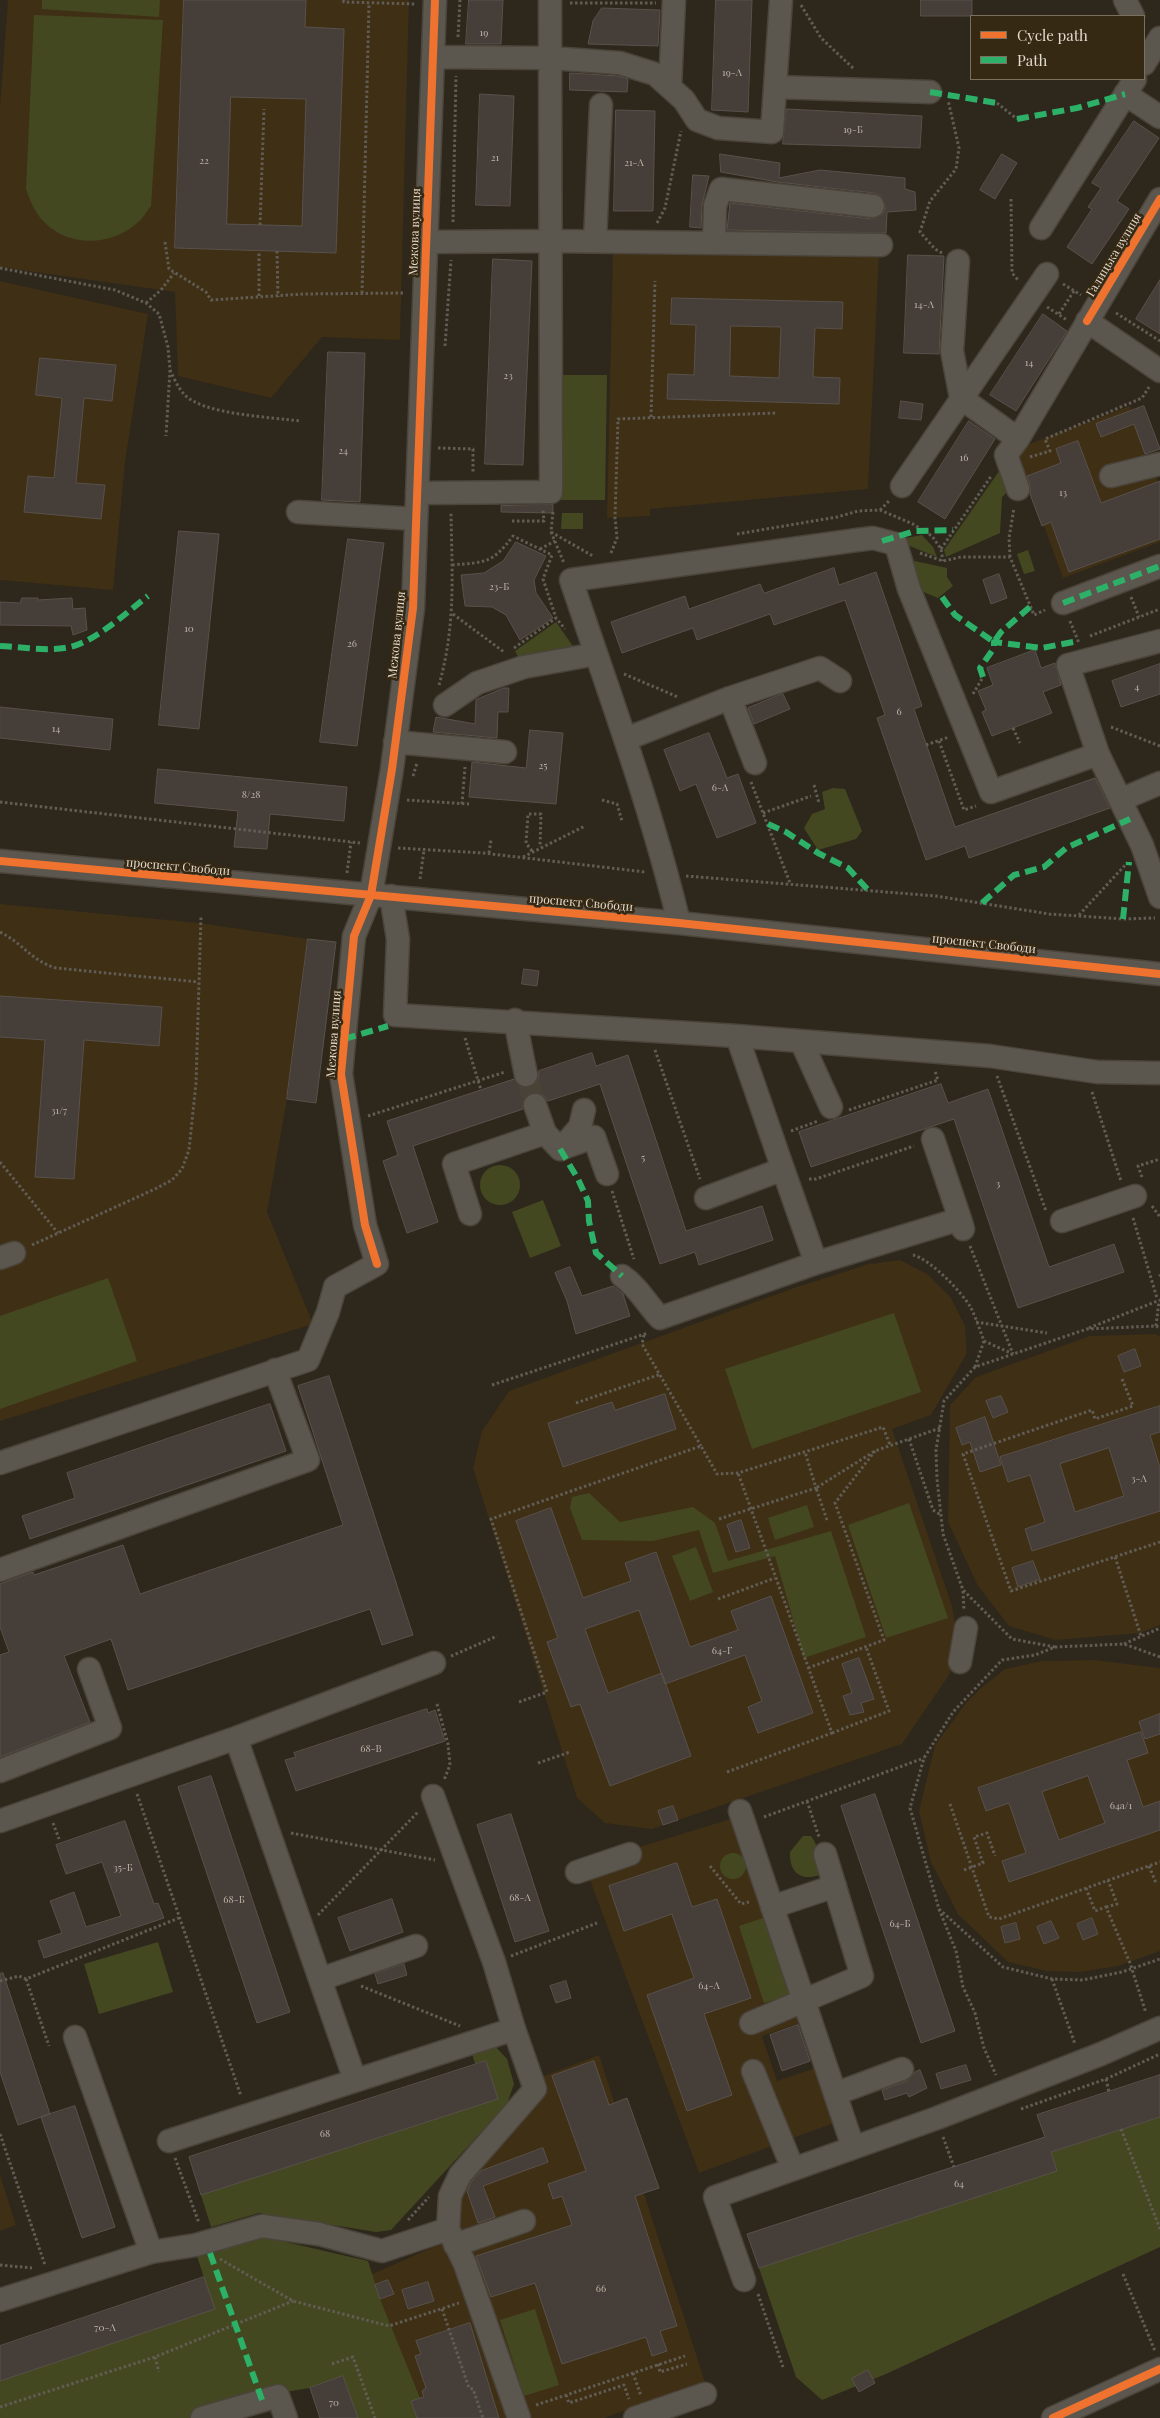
<!DOCTYPE html>
<meta charset="utf-8">
<style>
body{margin:0}
#map{position:relative;width:1160px;height:2418px;overflow:hidden;background:#2e271c;font-family:"Playfair Display",serif}
canvas{display:block}
.legend{position:absolute;left:970px;top:15px;width:175px;height:65px;box-sizing:border-box;background:#362914;border:1px solid #7b705e;margin:0;padding:6px 9px;list-style:none;font-size:15px;color:#e3dbce}
.legend li{display:flex;align-items:center;gap:10px;height:25px}
.legend b{width:25px;border:1px solid #7b705e}
</style>
<div id="map">
<canvas width="1160" height="2418"></canvas>
<ul class="legend">
<li><b style="height:6px;background:#ef722f"></b>Cycle path</li>
<li><b style="height:6px;background:#2db169"></b>Path</li>
</ul>
</div>
<script>
const ctx = document.querySelector('canvas').getContext('2d');
ctx.lineJoin = 'round';
function fillPath(path, color) {
  ctx.fillStyle = color;
  ctx.fill(path, 'evenodd');
}
function trace(path, color, width, dash) {
  ctx.strokeStyle = color;
  ctx.lineWidth = width;
  ctx.lineCap = dash ? 'butt' : 'round';
  ctx.setLineDash(dash || []);
  ctx.stroke(path);
}
function label(font, color, halo, rows, align = 'center') {
  ctx.font = font + ' "Playfair Display",serif';
  ctx.lineWidth = 5;
  ctx.setLineDash([]);
  ctx.textBaseline = 'middle';
  ctx.strokeStyle = halo;
  ctx.fillStyle = color;
  for (const [text, x, y, turn = 0] of rows) {
    ctx.save();
    ctx.translate(x, y);
    ctx.rotate((+turn || 0) * Math.PI / 180);
    ctx.textAlign = isNaN(turn) ? turn : align;
    if (halo) ctx.strokeText(text, 0, 0);
    ctx.fillText(text, 0, 0);
    ctx.restore();
  }
}
fillPath(new Path2D(`
 M8,0H409L400,340L322,337L271,398L178,376L175,292L0,267V107Z
 M613,247L879,255L868,489L650,509V516L607,518Z
 M0,281L148,314L125,462L113,590L0,580Z
 M1130,406L1160,488V542L1063,578L1016,449Z
 M0,904L199,923L308,939L287,1099L267,1212L313,1324L0,1421Z
 M900,1260L927,1274L951,1298L965,1326L967,1353L931,1415L892,1429L952,1606L958,1641L949,1675L902,1744L652,1829L605,1823L577,1798L473,1468L482,1431L509,1391L794,1288L869,1264Z
 M1155,1334L1160,1336V1625L1140,1633L1056,1640L1009,1626L978,1586L948,1522L950,1405L976,1377L1090,1336Z
 M1094,1660L1160,1668V1951L1118,1966L1080,1972L1047,1971L1008,1962L958,1914L931,1862L919,1811L935,1745L966,1703L980,1689L1005,1669L1042,1661Z
 M734,1818L803,2022L762,2036L777,2081L821,2066L839,2121L699,2173L584,1864Z
 M599,2055L705,2382L604,2418H417L368,2276L456,2237L460,2176L542,2089L544,2076Z
 M0,2175L16,2225L0,2231Z`), '#3e2f15');
fillPath(new Path2D(`
 M42,0H160L159,17L42,9Z
 M34,15L163,20L151,206C146,212 142,220 136,224C110,246 70,247 45,223C35,213 30,201 26,189Z
 M560,375H607L605,500H559Z
 M1004,464L1008,491L1002,497L1000,533L946,557L944,550Z
 M562,513H583V529H561Z
 M922,535L933,547L937,557L895,540Z
 M1028,550L1035,571L1024,574L1017,554Z
 M910,560L947,568V577L953,586L938,598L921,591Z
 M556,622L575,649L520,660L515,651Z
 M833,788L845,789L862,831L856,839L818,850L804,828L812,814L825,809L822,792Z
 M480 1185a20 20 0 1 1 40 0a20 20 0 1 1-40 0Z
 M543,1200L561,1246L530,1258L512,1212Z
 M108,1278L137,1361L0,1409V1316Z
 M894,1313L921,1392L752,1449L725,1369Z
 M589,1493L620,1522L693,1507L715,1523L728,1561L831,1531L866,1637L804,1658L775,1556L713,1573L699,1530L653,1541L582,1540L570,1508L572,1497Z
 M909,1503L948,1618L886,1638L848,1525Z
 M807,1505L814,1527L775,1540L768,1518Z
 M696,1547L713,1592L690,1601L672,1556Z
 M803,1836H811C819,1848 824,1861 819,1875C800,1882 789,1871 790,1852Z
 M720 1866a13 13 0 1 1 26 0a13 13 0 1 1-26 0Z
 M772,1915L797,1993L764,2003L739,1926Z
 M158,1942L173,1992L99,2014L84,1964Z
 M495,2046L507,2059L514,2084L507,2104L391,2230L376,2232L259,2213L211,2227L201,2195L498,2099L485,2061L475,2064L471,2050Z
 M1160,2117V2247L886,2374L822,2400L796,2377L759,2268L1056,2171L1051,2152Z
 M264,2237L368,2261L380,2299L420,2398L411,2401L417,2418H358L343,2376L310,2388L285,2392L209,2418H0V2381L214,2309L196,2253Z
 M535,2309L559,2385L524,2396L500,2320Z`), '#444820');
const building = new Path2D(`
 M184,0H306L305,27L344,29L336,253L175,248ZM231,97L306,99L302,226L227,224Z
 M469,0H503L501,44H466Z
 M716,0H752L748,112L712,110Z
 M921,0H972V16H921Z
 M602,8L660,10L658,46L588,44L593,21Z
 M570,73L618,76L628,79L627,92L570,90Z
 M480,94L514,96L510,206L476,205Z
 M787,109L922,116L920,148L783,144Z
 M616,110L655,111L653,211H614Z
 M1134,121L1159,138L1117,201L1129,209L1092,264L1067,247L1092,209L1088,207L1101,188L1092,183Z
 M720,154L780,163L779,178L820,170L905,178V189L915,192L916,210L887,212L886,233L727,230L730,203L872,219L883,214L886,207L881,196L874,193L777,182L721,172Z
 M1002,154L1017,163L995,199L980,190Z
 M693,175L709,176L702,205L701,228L690,227Z
 M908,255L944,256L939,354L904,353Z
 M493,259L532,261L523,465L485,464Z
 M1160,280V334L1136,319Z
 M672,298L843,302L842,329L815,328L813,377L840,378L839,404L667,399L668,374L694,375L696,325L671,324ZM731,326L781,327L779,378L730,376Z
 M1043,314L1067,331L1016,411L990,395Z
 M328,352L365,353L360,502L322,500Z
 M40,358L116,365L112,401L84,398L76,483L105,485L101,519L24,512L28,476L54,478L62,398L36,395Z
 M901,401L923,404L921,420L899,418Z
 M1144,406L1160,449L1145,454L1134,424L1101,437L1096,424Z
 M969,421L995,439L945,519L918,502Z
 M1078,441L1101,503L1160,481V539L1069,572L1051,522L1042,526L1030,494V485L1027,476L1061,463L1056,449Z
 M553,505V513L501,512V506Z
 M179,531L219,534L199,729L159,725Z
 M348,539L384,543L357,746L320,742Z
 M516,542L546,556L534,580L536,593L553,618L520,640L506,615L492,607L465,606L461,575L484,573L503,561Z
 M834,568L839,585L876,572L922,706L914,709L955,827L1095,778L1110,808L969,858L965,846L926,860L877,718L885,715L845,600L774,625L770,614L697,640L693,628L622,653L611,622L685,596L689,609L760,584L764,593Z
 M999,574L1007,598L991,604L983,580Z
 M22,598H38V600L72,598L73,609L85,608L87,630L73,635L71,626L0,625V602L20,603Z
 M1035,650L1041,668L1055,663L1061,685L1043,692L1052,713L992,736L982,712L986,710L978,691L993,685L987,668Z
 M1160,664V694L1121,707L1112,681Z
 M504,688H509L508,712H498L497,738L433,732L436,717L475,724L476,700Z
 M783,694L790,709L754,724L748,708Z
 M0,707L113,719L110,750L0,738Z
 M530,730L563,733L556,804L469,797L472,762L526,768Z
 M709,733L727,778L738,774L756,823L717,838L696,784L680,791L664,750Z
 M158,769L347,787L344,821L270,814L267,849L234,847L238,811L155,803Z
 M308,939L336,942L316,1103L287,1099Z
 M524,969L539,971L537,986L522,984Z
 M0,996L162,1007L159,1046L84,1040L74,1179L35,1177L45,1040L0,1037Z
 M592,1053L596,1066L628,1055L686,1231L762,1206L773,1240L699,1265L695,1252L660,1264L600,1084L548,1101L543,1095L531,1093L525,1097L523,1109L413,1146L438,1222L407,1233L383,1161L398,1155L387,1121L514,1079L521,1087L529,1088L538,1080L539,1071Z
 M941,1084L948,1103L988,1089L1049,1267L1114,1244L1124,1272L1018,1308L954,1119L811,1167L799,1132Z
 M570,1267L582,1296L613,1286L623,1294L630,1316L576,1334L567,1301L555,1273Z
 M1135,1349L1141,1366L1124,1372L1118,1356Z
 M329,1376L413,1635L382,1645L370,1609L128,1690L111,1639L64,1656L90,1722L0,1757V1655L9,1652L0,1627V1584L33,1572L34,1575L123,1545L140,1594L343,1525L298,1386Z
 M665,1394L676,1429L563,1467L548,1423L612,1402L615,1410Z
 M1001,1396L1008,1412L993,1418L986,1401Z
 M270,1404L286,1451L30,1539L22,1516L75,1498L67,1473Z
 M1160,1406V1432L1150,1435L1160,1468V1511L1032,1551L1025,1529L1045,1522L1030,1475L1008,1482L1000,1457ZM1109,1448L1124,1496L1075,1512L1060,1464Z
 M985,1417L1001,1465L980,1472L970,1442L962,1445L956,1428Z
 M551,1508L583,1598L631,1581L625,1563L656,1552L690,1647L738,1630L731,1611L771,1596L813,1713L758,1733L748,1707L762,1701L745,1655L665,1684L639,1610L585,1629L608,1693L662,1673L691,1756L610,1786L580,1704L571,1707L547,1642L558,1638L516,1521Z
 M741,1520L750,1548L736,1552L727,1525Z
 M1033,1561L1040,1579L1018,1587L1012,1568Z
 M859,1658L874,1699L861,1703L864,1712L850,1715L843,1696L852,1693L842,1664Z
 M427,1709L428,1713L435,1710L445,1741L296,1791L285,1760L296,1757L294,1753Z
 M1160,1714V1734L1145,1739L1139,1722Z
 M1141,1732L1148,1753L1127,1760L1143,1807L1160,1801V1830L1009,1882L1002,1861L1026,1853L1009,1803L986,1811L978,1788ZM1088,1776L1105,1823L1059,1840L1042,1792Z
 M211,1776L290,2012L257,2023L178,1787Z
 M875,1794L955,2031L921,2043L841,1806Z
 M673,1806L678,1820L663,1825L658,1811Z
 M511,1814L549,1931L515,1942L477,1825Z
 M125,1821L154,1904L158,1903L164,1918L44,1958L38,1941L62,1933L50,1901L74,1892L86,1927L121,1916L102,1862L66,1874L56,1845Z
 M677,1863L692,1907L717,1899L751,1998L704,2014L732,2095L687,2111L647,1995L694,1978L672,1914L624,1931L609,1886Z
 M392,1899L403,1932L350,1951L338,1918Z
 M1092,1918L1098,1934L1083,1940L1077,1924Z
 M1051,1921L1059,1938L1044,1944L1037,1927Z
 M1016,1923L1020,1939L1005,1943L1001,1927Z
 M404,1964L407,1975L378,1984L375,1974Z
 M3,1973L50,2114L18,2125L0,2072V1974Z
 M566,1981L571,1998L556,2003L550,1986Z
 M798,2025L810,2061L782,2071L770,2035Z
 M486,2061L498,2099L201,2195L189,2157Z
 M594,2061L609,2105L627,2098L659,2188L635,2196L677,2326L660,2331L667,2351L652,2356L646,2337L562,2364L535,2283L491,2297L476,2256L572,2225L562,2196L553,2199L548,2184L586,2171L552,2076Z
 M966,2065L971,2080L941,2089L936,2074Z
 M920,2070L927,2088L909,2097L907,2093L885,2100L882,2090L907,2081L915,2072Z
 M1160,2075V2117L1051,2152L1057,2171L759,2268L747,2234L1045,2137L1037,2115Z
 M75,2106L115,2227L82,2238L41,2117Z
 M543,2148L548,2162L483,2186L495,2217L478,2223L467,2191L471,2182L481,2171Z
 M204,2277L215,2309L0,2381V2346Z
 M388,2280L394,2294L380,2299L375,2285Z
 M428,2282L434,2301L408,2309L402,2290Z
 M470,2323L499,2418H417L411,2401L424,2397L422,2391L426,2388L415,2356L421,2354L416,2341Z
 M868,2370L875,2383L859,2392L852,2379Z
 M343,2376L358,2418H320L310,2388Z`);
fillPath(building, '#463e38');
trace(building, '#59514b', 1);
trace(new Path2D(`
 M526,1075L535,1105`), '#494237', 22, [22, 11]);
const minor = new Path2D(`
 M1125,0L1133,16
 M433,57L550,58L620,63L655,74L684,100L697,120L718,128L772,132L781,0
 M1144,64L1160,38
 M670,87L674,0
 M775,87L930,92
 M1125,94L1160,117
 M1041,228L1135,79
 M595,241L601,105
 M426,242L550,241L881,245
 M714,243L715,206L721,189L873,206
 M958,261L952,351L961,398L1018,439
 M1087,321L1160,371
 M1111,476L1160,464
 M902,486L1047,274
 M1018,489L1006,455L1018,439L1160,199
 M417,493L551,492L550,0
 M298,512L416,519
 M1063,603L1160,566
 M1160,641L1068,665L1098,754L1142,845L1160,897
 M730,698L755,763
 M445,705L477,683L524,667L596,654
 M626,739L730,698L820,668L840,681
 M395,742L505,752
 M1120,800L1160,783
 M0,861L679,923L1160,974
 M391,896L398,939L395,1015L737,1036L990,1056L1097,1072L1160,1073
 M679,923C651,806 609,693 571,580L857,540L873,538L896,544L909,589L991,792L1098,754
 M515,1020L526,1075
 M802,1043L831,1107
 M535,1105L545,1133L560,1149L594,1137L607,1174
 M933,1139L960,1219
 M561,1149L580,1127L584,1110
 M783,1169L816,1263L960,1219L963,1229
 M706,1198L783,1169L737,1036
 M470,1214L454,1164L545,1133
 M1062,1221L1135,1196
 M0,1258L14,1253
 M622,1276C639,1288 646,1303 660,1318L816,1263
 M0,1463L308,1360L328,1312L335,1287L377,1264L365,1225L341,1074L354,936L371,895L392,769L413,608L435,0
 M0,1570L308,1460L275,1370
 M960,1662L966,1628
 M236,1738L355,2080
 M0,1771L110,1728L89,1669
 M433,1796L494,1962L514,2029L535,2089L460,2175L450,2196L448,2229L465,2264L519,2418
 M740,1811L853,2147
 M0,1821L236,1738L434,1663
 M577,1872L630,1854
 M772,1907L835,1886
 M321,1979L416,1946
 M751,2023L862,1976L825,1854
 M75,2037L151,2252
 M753,2071L793,2169
 M835,2094L902,2069
 M169,2141L514,2029
 M455,2245L524,2221
 M744,2280L715,2197L937,2118L1101,2054L1160,2028
 M0,2300L151,2252L196,2245L262,2226L319,2234L382,2251L448,2229
 M202,2418L278,2396L286,2418
 M635,2418L705,2394
 M1053,2418L1160,2369`);
trace(minor, '#4b443b', 25);
trace(new Path2D(`
 M343,0L344,2L416,4
 M570,3H656
 M801,5L821,38L854,69
 M458,37L460,0
 M997,103L1017,119
 M1011,199L1012,273L1019,281
 M453,222L456,76
 M657,223L665,208L681,131
 M260,225L264,109
 M165,242L169,269L206,292L211,300L304,294L404,293
 M277,251L278,297
 M942,253L935,249L920,232L930,201L956,169L959,148L948,100
 M0,268L115,290L146,303L159,314L168,347L170,370L166,436
 M1063,284L1081,295
 M362,293L369,3
 M259,296V251
 M146,303L161,290L174,273
 M1047,307L1067,320
 M1116,313L1160,341
 M1059,314L1074,291
 M445,346L451,260
 M170,370C174,378 178,388 184,394C202,415 273,417 300,421
 M651,417L655,281
 M438,448L473,449V474
 M1030,457L1050,451L1045,439L1142,398L1149,387
 M880,510L890,500
 M553,512L551,532L564,563
 M512,521H544L543,510
 M551,532L593,556
 M737,534L837,517L858,511L880,510L913,524L932,536L941,549L943,561
 M540,549L555,541
 M941,549L992,475
 M611,553L617,538L615,518L618,419L776,413
 M920,553L943,561L961,557H1010L1034,615L1045,610
 M1010,557L1009,538L1014,508
 M452,565C485,562 492,564 513,536L552,555L543,579L556,618L565,629
 M1131,597L1139,617
 M453,614L504,652
 M1070,621L1079,643
 M1090,636L1160,609
 M514,648L556,618
 M624,674L678,697
 M439,685C456,625 452,574 451,513
 M973,694L983,677
 M1111,727L1160,746
 M1013,728L1020,743
 M939,741L964,810L976,806
 M926,745L949,737
 M413,776L417,763
 M751,782L790,883
 M814,785L819,803
 M407,800L469,804
 M602,800L617,804L622,821
 M0,802L360,843
 M462,804L465,767
 M763,813L811,796
 M398,848L483,853L645,872
 M532,851L526,843L528,814H541L540,847
 M489,853L491,840
 M523,857L585,826
 M347,873L351,842
 M686,876L936,896L1049,914L1123,919L1155,918
 M420,879L424,850
 M1079,915L1127,863
 M0,932C24,944 30,960 56,968L198,982
 M465,1038L481,1090
 M655,1050L700,1179
 M997,1076L1046,1211
 M1092,1092L1121,1181
 M849,1110L938,1080L935,1071
 M368,1116L505,1072
 M791,1131L818,1121
 M0,1162L58,1233
 M1142,1177L1138,1166L1160,1159
 M809,1179H816L914,1146
 M612,1191L634,1259
 M1152,1206L1160,1217
 M1133,1218L1157,1298
 M32,1245L155,1189L172,1180L182,1169L189,1150L196,1083L201,916
 M970,1246L1013,1354
 M913,1255C930,1259 962,1292 971,1308C976,1318 980,1330 984,1341L1013,1354
 M1159,1276L1160,1275
 M976,1322L1047,1333
 M1156,1326L1159,1301
 M1089,1328L1160,1300
 M644,1335L642,1344L701,1446
 M975,1367L984,1341
 M1122,1379L1133,1406L1095,1419L1092,1410L963,1454L1011,1591L1160,1542
 M492,1385L648,1333
 M576,1403L661,1374
 M909,1439L933,1510L941,1515
 M719,1519L816,1488L805,1452
 M827,1520L816,1488L875,1451L940,1428
 M1115,1557L1141,1636
 M963,1591L964,1610
 M718,1599L775,1578
 M1124,1644L1160,1628
 M1055,1647L1012,1639L963,1590L943,1534L937,1479L936,1450L944,1401L975,1367L1087,1329L1156,1326L1160,1328
 M451,1656L497,1636
 M1160,1657L1124,1644L1055,1647L1035,1655L1002,1660L953,1712L924,1758L910,1808L939,1909L1003,1967L1052,1979L1083,1980L1122,1972L1160,1959
 M808,1668L884,1640L835,1503L875,1451
 M519,1702L547,1692L491,1519L701,1446L717,1474L738,1473L883,1427L890,1445
 M437,1704L448,1744L450,1765L444,1780
 M832,1733L889,1711L866,1647
 M538,1763L570,1752
 M727,1772L832,1733L738,1473
 M137,1794L241,2096
 M807,1801L819,1837
 M950,1804L989,1917L999,1919L1160,1862
 M764,1817L924,1758
 M53,1823L59,1839
 M291,1833L435,1860
 M710,1866L741,1904L749,1902
 M1149,1866L1156,1883
 M964,1870L983,1863L974,1837L987,1833L995,1856
 M1086,1888L1095,1911L1106,1907L1130,1963L1146,2013
 M1106,1907L1117,1904L1108,1880
 M939,1909L956,1951L963,1987L975,2013L984,2048L996,2075
 M318,1915L418,1812
 M511,1956L597,1923
 M26,1979L49,2046
 M1052,1979L1075,2044
 M0,1981L19,1976L26,1979L179,1918
 M361,1986L460,2026
 M1106,2079L1109,2092
 M1021,2109L1106,2079L1160,2054
 M1121,2129L1160,2229
 M0,2134L45,2265
 M943,2137L954,2167
 M175,2158L199,2223
 M408,2220L429,2197
 M220,2259L293,2301L389,2326L459,2303
 M0,2265L32,2268
 M1123,2274L1155,2351
 M758,2294L783,2367
 M442,2309L469,2388L473,2389L483,2418
 M155,2357L159,2372
 M332,2364L353,2357L375,2418
 M658,2364L660,2372L687,2364
 M633,2373L641,2396
 M566,2395L569,2403L624,2385L629,2399
 M536,2405L685,2356
 M0,2407L155,2357L293,2301`), '#615c54', 3, [2.5, 2.5]);
trace(minor, '#5c574e', 22);
trace(new Path2D(`
 M930,92L997,103
 M1017,119L1077,108L1125,94
 M882,541L915,531L953,530
 M942,597L955,615L994,642L1001,632L1031,606
 M1063,603L1160,566
 M0,646C23,647 47,652 70,647C96,641 127,612 148,596
 M983,677L980,668L994,648V642L1042,648L1078,641
 M768,824L786,832L818,853L848,868L868,890
 M982,903L1014,875L1044,867L1066,848L1130,819
 M1123,919L1129,862
 M344,1039L388,1026
 M560,1149L578,1179L588,1201L589,1221L596,1253L622,1276
 M210,2253L262,2400`), '#2db169', 6, [12, 6]);
trace(new Path2D(`
 M1087,321L1160,199
 M0,861L679,923L1160,974
 M377,1264L365,1225L341,1074L354,936L371,895L392,769L413,608L435,0
 M1053,2418L1160,2369`), '#ef722f', 8);
label('10px', '#bcb4a8', null, [
 ["19",484,33],
 ["19-А",732,73],
 ["19-Б",853,130],
 ["21",495,158],
 ["22",204,161],
 ["21-А",634,163],
 ["14-А",924,305],
 ["14",1029,363],
 ["23",508,376],
 ["24",343,451],
 ["16",964,458],
 ["13",1063,493],
 ["23-Б",499,587],
 ["10",189,629],
 ["26",352,644],
 ["4",1137,687],
 ["6",899,712],
 ["14",56,729],
 ["25",543,766],
 ["6-А",720,788],
 ["8/28",251,795],
 ["31/7",59,1111],
 ["5",643,1158],
 ["3",998,1184],
 ["3-А",1139,1479],
 ["64-Г",722,1651],
 ["68-В",371,1749],
 ["64а/1",1121,1806],
 ["35-Б",123,1868],
 ["68-А",520,1898],
 ["68-Б",234,1900],
 ["64-Б",900,1924],
 ["64-А",709,1986],
 ["68",325,2134],
 ["64",959,2184],
 ["66",601,2289],
 ["70-А",105,2328],
 ["70",334,2403]
]);
label('12px', '#e3dbce', '#362914', [
 ["Межова вулиця",415,232,-88],
 ["Галицька вулиця",1114,255,-59],
 ["Межова вулиця",397,635,-84],
 ["проспект Свободи",178,867,5],
 ["проспект Свободи",581,903,5],
 ["проспект Свободи",984,944,6],
 ["Межова вулиця",334,1034,-86]
]);
</script>
